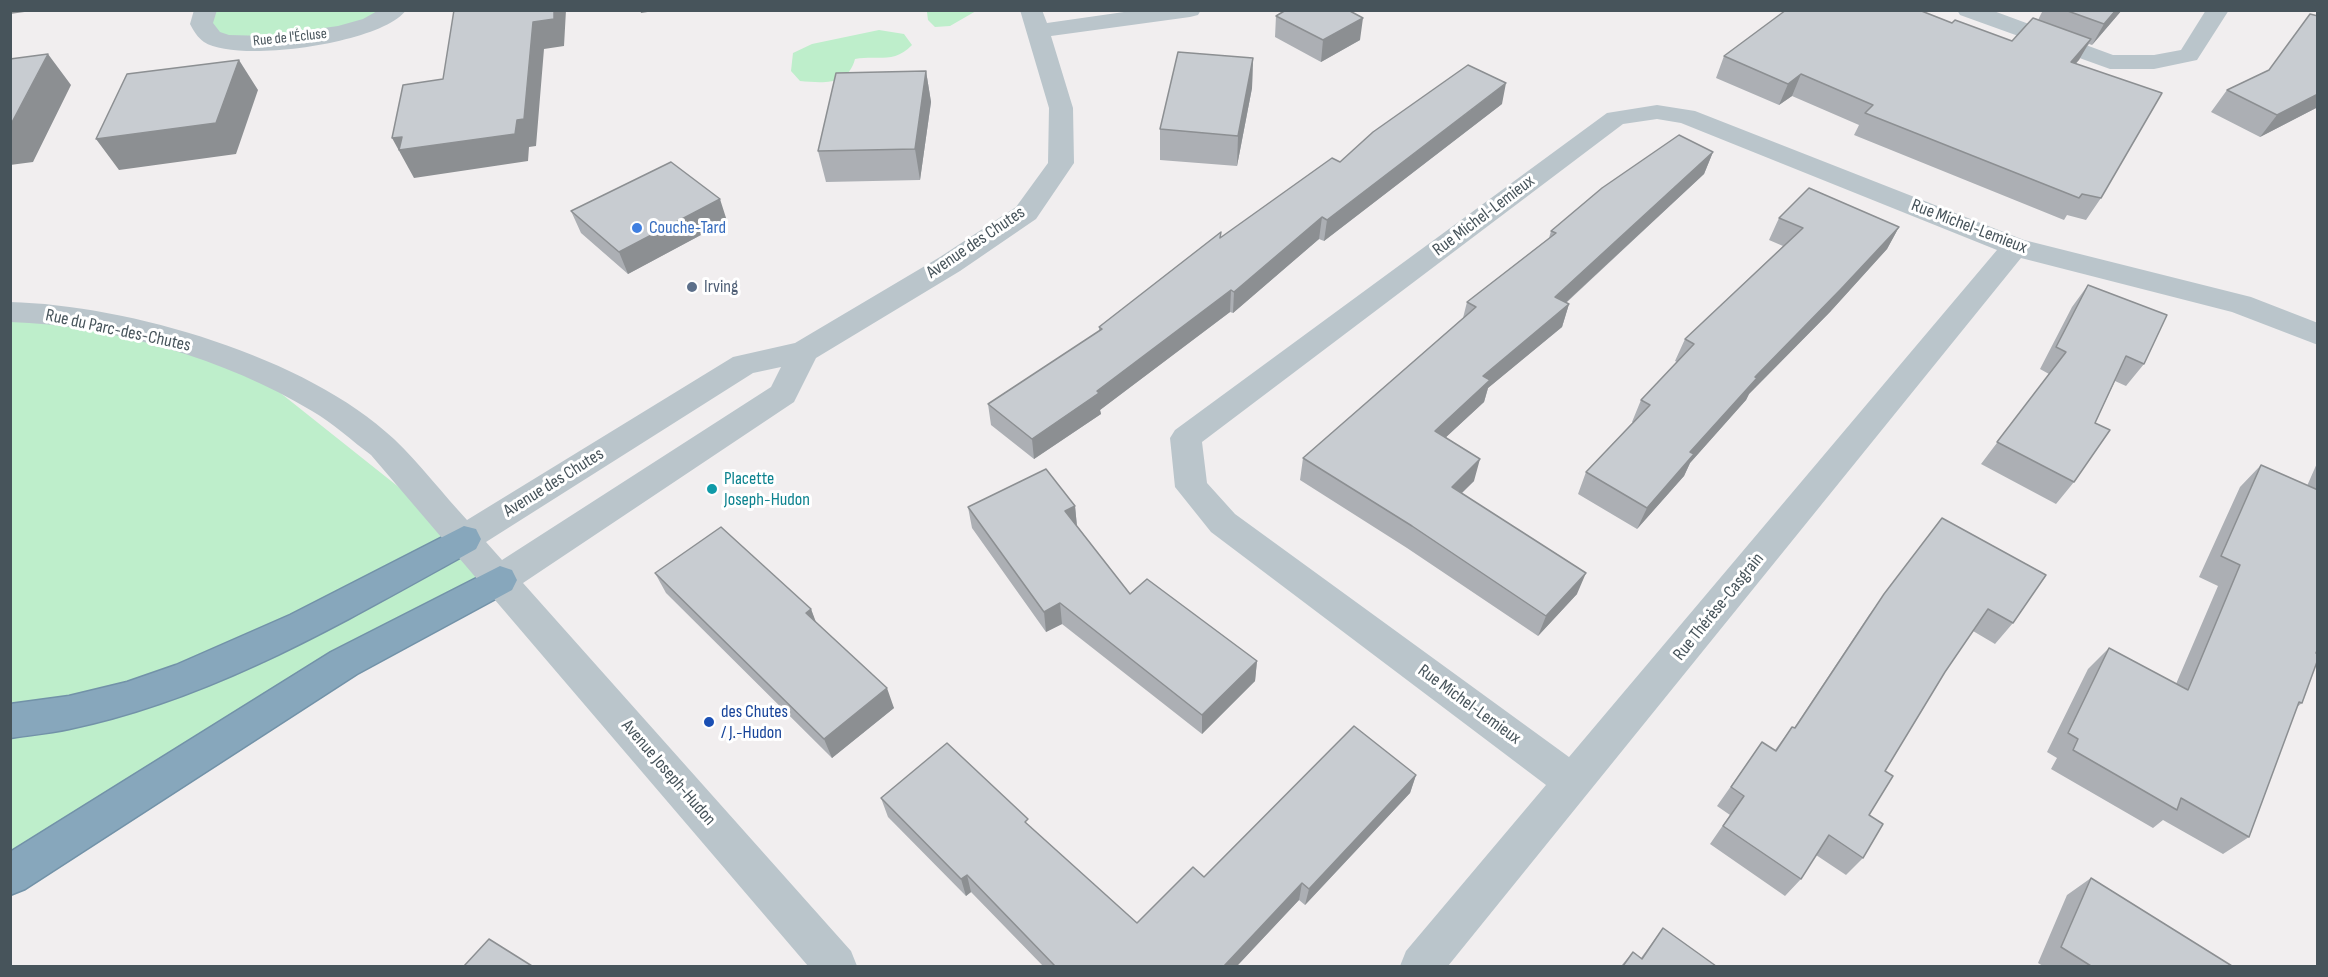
<!DOCTYPE html>
<meta charset="utf-8">
<style>
body{margin:0}
#map{position:relative;width:2328px;height:977px;overflow:hidden;background:#f1eeef;font-family:"Sofia Sans Condensed",sans-serif}
canvas{display:block}
.frame{position:absolute;inset:0;border:12px solid #47545b;pointer-events:none}
</style>
<div id="map">
<canvas width="2328" height="977"></canvas>
<div class="frame"></div>
</div>
<script>
const ctx = document.querySelector('canvas').getContext('2d');
ctx.lineJoin = 'round';
function fillPath(path, color) {
  ctx.fillStyle = color;
  ctx.fill(path, 'evenodd');
}
function trace(path, color, width, dash) {
  ctx.strokeStyle = color;
  ctx.lineWidth = width;
  ctx.lineCap = dash ? 'butt' : 'round';
  ctx.setLineDash(dash || []);
  ctx.stroke(path);
}
function label(font, color, halo, rows, align = 'center') {
  ctx.font = font + ' "Sofia Sans Condensed",sans-serif';
  ctx.lineWidth = 6;
  ctx.setLineDash([]);
  ctx.textBaseline = 'middle';
  ctx.strokeStyle = halo;
  ctx.fillStyle = color;
  for (const [text, x, y, turn = 0] of rows) {
    ctx.save();
    ctx.translate(x, y);
    ctx.rotate((+turn || 0) * Math.PI / 180);
    ctx.textAlign = isNaN(turn) ? turn : align;
    if (halo) ctx.strokeText(text, 0, 0);
    ctx.fillText(text, 0, 0);
    ctx.restore();
  }
}
fillPath(new Path2D(`
 M930,10H976V11L950,26L935,27L928,20L927,12Z
 M206,11H395L328,35L214,38Z
 M879,30L904,34L912,45C894,64 878,55 855,59C848,86 823,83 800,81L791,71L793,53L812,44Z
 M11,312L49,313L244,364L464,539L500,580L11,878Z`), '#beeecb');
const highway = new Path2D(`
 M464,526L476,529L481,539L476,549C347,620 215,699 69,729C50,733 30,735 10,738V704L69,696L127,682L176,665L290,615Z
 M500,566L512,570L517,580L512,590L357,674L25,889L10,895V852L331,652Z`);
trace(highway, '#7292a8', 3);
fillPath(new Path2D(`
 M194,10H217L213,23L220,32L229,35L267,36L338,26L363,19L379,10H406C384,43 237,64 204,42C198,38 193,30 190,24Z
 M1020,10H1042L1047,23L1138,10H1201L1198,15L1190,17L1051,36L1073,108L1074,163L1036,219L960,271L816,358L794,402L523,583L851,951L857,966H808L371,455C352,441 333,423 312,411C226,359 111,325 10,322V302C129,305 307,357 394,439C420,464 443,494 467,520L733,357L795,343L940,257L1016,207L1048,163L1049,108ZM781,367L771,387L502,560L486,542L753,373Z
 M1957,10H1991L2113,55H2154L2181,50L2206,10H2229L2197,60L2154,69H2110L1960,15Z
 M1657,105L1695,111L2024,240L2251,297L2318,323V345L2232,312L2021,258L1448,966H1400L1406,951L1546,785L1211,532L1175,487L1170,438L1175,430L1607,113ZM1657,119L1681,123L1997,250L1569,757L1235,514L1207,483L1202,442L1623,124Z`), '#bac5cb');
fillPath(highway, '#87a7bc');
fillPath(new Path2D(`
 M2043,10H2122L2092,45L2089,44L2075,64L2101,198L2086,220L2067,215L2064,220L1854,135L1859,125L1792,96L1779,105L1716,78L1724,56L1952,23L2012,41L2038,20Z
 M1276,16L1360,40L1321,62L1275,37Z
 M2318,16V107L2260,137L2211,112L2227,90L2269,70Z
 M1253,58L1252,88L1237,166L1160,160V129Z
 M926,71L931,102L920,180L826,182L818,151Z
 M1502,104L1324,241L1319,239L1233,313L1230,312L1100,410L1101,414L1034,459L991,425L988,404L1099,331V327L1221,232V237L1340,162Z
 M1713,152L1704,174L1566,303L1569,304L1562,327L1488,388L1484,402L1446,437L1474,481L1462,493L1577,594L1538,636L1407,548L1300,480L1303,458L1463,318L1467,302L1549,238L1551,231Z
 M571,211L727,221L628,274L581,233Z
 M1779,218L1899,227L1887,249L1830,312L1749,394L1746,400L1690,463L1684,476L1637,529L1578,494L1586,472L1633,422H1632L1641,400L1677,362L1675,361L1685,339L1783,246L1769,240Z
 M2088,285L2144,364L2126,386L2115,381L2095,423L2074,482L2056,504L1981,464L2049,374L2040,369L2072,307Z
 M2318,461V648L2302,703L2297,707L2249,837L2223,854L2163,820L2153,828L2051,769L2057,758L2047,752L2088,669L2109,648L2176,684L2218,586L2199,577L2240,487L2261,465L2307,486Z
 M1075,506L1077,526L1130,594L1257,661L1255,681L1202,734L1062,624L1046,632L972,528L968,507Z
 M1942,518L2013,623L1995,644L1973,631L1945,672L1885,771L1869,815L1863,858L1846,875L1816,855L1801,879L1785,896L1710,844L1730,815L1717,806L1762,742L1775,750L1792,727L1794,728L1869,615Z
 M655,573L811,609L815,621L894,708L832,758L666,593Z
 M1416,775L1410,793L1305,905L1299,900L1237,966H1043L971,892L966,896L888,817L881,798L1029,826L1137,923L1204,877Z
 M2091,878L2232,966H2043L2038,963L2067,895Z
 M1663,928L1716,966H1621L1633,952L1641,958Z`), '#acafb4');
fillPath(new Path2D(`
 M10,10H39L10,14Z
 M554,10H566L564,46L544,49L536,146L529,147L528,161L414,178L392,138L517,120L533,22Z
 M640,10H661L641,13Z
 M2116,10H2122L2092,45L2104,24Z
 M1363,18L1360,40L1321,62L1323,40Z
 M2091,39L2079,60L2058,84L2071,62Z
 M48,54L71,85L33,162L10,165V126Z
 M1253,58L1252,88L1237,166L1238,136Z
 M239,60L258,90L236,154L119,170L96,139Z
 M926,71L931,102L920,180L915,149Z
 M1801,74L1792,96L1779,105L1788,84Z
 M1506,83L1502,104L1324,241L1327,220Z
 M2318,94V107L2260,137L2277,115Z
 M1713,152L1704,174L1548,319L1555,297Z
 M720,199L727,221L628,274L619,252Z
 M1322,217L1319,239L1233,313L1234,292Z
 M1899,227L1887,249L1830,312L1749,394L1746,400L1690,463L1684,476L1637,529L1647,508L1690,452L1755,377Z
 M1231,290L1230,312L1100,410L1101,414L1034,459L1032,439Z
 M1569,304L1562,327L1488,388L1484,402L1430,452L1435,431L1483,376Z
 M1480,459L1474,481L1446,508L1452,487Z
 M1075,506L1077,527L1065,511Z
 M1586,573L1577,594L1538,636L1546,616Z
 M1060,603L1062,624L1046,632L1044,612Z
 M811,609L819,630L806,613Z
 M1257,661L1255,681L1202,734V715Z
 M887,688L894,708L832,758L824,739Z
 M1416,775L1410,793L1305,905L1309,889Z
 M967,875L971,892L966,896L961,879Z
 M1302,883L1299,900L1237,966H1224Z`), '#8c8f92');
const building = new Path2D(`
 M454,10H554V19L533,22L524,119L517,120L515,134L399,150L402,137L392,138L403,85L443,79Z
 M1286,10H1348L1363,18L1323,40L1276,16Z
 M1786,10H1919L1952,23L1955,20L2012,41L2033,18L2091,39L2071,62L2162,93L2101,198L2082,194L2079,198L1865,113L1873,105L1801,74L1788,84L1724,56Z
 M2065,10H2116L2104,24Z
 M2310,14L2318,16V94L2277,115L2227,90L2269,70Z
 M1178,52L1253,58L1238,136L1160,129Z
 M48,54L10,126V59Z
 M239,60L216,123L96,139L127,74Z
 M1468,65L1506,83L1327,220L1322,217L1234,292L1231,290L1097,391L1099,393L1032,439L988,404L1102,329L1099,327L1221,232L1220,238L1332,158L1340,162L1373,132Z
 M926,71L915,149L818,151L836,73Z
 M1679,135L1713,152L1555,297L1569,304L1483,376L1490,380L1435,431L1480,459L1452,487L1586,573L1546,616L1412,526L1303,458L1476,307L1467,302L1556,233L1551,231L1602,188Z
 M671,162L720,199L619,252L571,211Z
 M1809,188L1899,227L1841,289L1755,377L1757,378L1690,452L1694,454L1647,508L1586,472L1650,405L1641,400L1694,344L1685,339L1803,228L1779,218Z
 M2088,285L2167,315L2144,364L2126,356L2095,423L2110,430L2074,482L1997,442L2066,352L2056,347Z
 M2261,465L2318,490V648L2316,653L2318,654V659L2302,703L2299,702L2249,837L2181,798L2177,810L2073,750L2078,739L2068,733L2109,648L2188,690L2240,565L2221,556Z
 M1046,469L1075,506L1065,511L1130,594L1147,579L1257,661L1202,715L1060,603L1044,612L968,507Z
 M1942,518L2046,575L2013,623L1988,609L1945,672L1885,771L1893,776L1869,815L1883,824L1863,858L1829,835L1801,879L1723,826L1744,796L1731,787L1762,742L1776,751L1792,727L1795,728L1884,594Z
 M721,527L811,609L806,613L887,688L824,739L655,573Z
 M1354,726L1416,775L1309,889L1302,883L1224,966H1055L967,875L961,879L881,798L947,743L1028,819L1025,822L1137,923L1193,867L1204,877Z
 M2091,878L2232,966H2091L2061,947Z
 M1663,928L1716,966H1623L1633,952L1642,959Z
 M489,939L532,966H464Z`);
fillPath(building, '#c8ccd1');
trace(building, '#8c8f92', 1.5);
for (const [x, y, r, color] of [
 [637,228,6,"#3f7fe0"],
 [692,287,6,"#5c6f8a"],
 [712,489,6,"#0f9aa8"],
 [709,722,6,"#1a4fb4"]
]) {
  const dot = new Path2D();
  dot.arc(x, y, r, 0, 2 * Math.PI);
  ctx.fillStyle = color;
  ctx.fill(dot);
  trace(dot, '#fff', 2);
}
label('15px', '#47545b', '#fff', [
 ["Rue de l'Écluse",290,38,-6]
]);
label('18px', '#47545b', '#fff', [
 ["Rue Michel-Lemieux",1484,216,-37],
 ["Rue Michel-Lemieux",1969,227,21],
 ["Avenue des Chutes",976,243,-34],
 ["Rue du Parc-des-Chutes",118,331,12],
 ["Avenue des Chutes",554,483,-32],
 ["Rue Thérèse-Casgrain",1719,607,-51],
 ["Rue Michel-Lemieux",1469,705,36],
 ["Avenue Joseph-Hudon",668,773,49]
]);
label('18px', '#366cbe', '#fff', [
 ["Couche-Tard",649,228]
], 'left');
label('18px', '#4e5e75', '#fff', [
 ["Irving",704,287]
], 'left');
label('18px', '#0d838f', '#fff', [
 ["Placette",724,479],
 ["Joseph-Hudon",724,500]
], 'left');
label('18px', '#164399', '#fff', [
 ["des Chutes",721,712],
 ["/ J.-Hudon",721,733]
], 'left');
</script>
